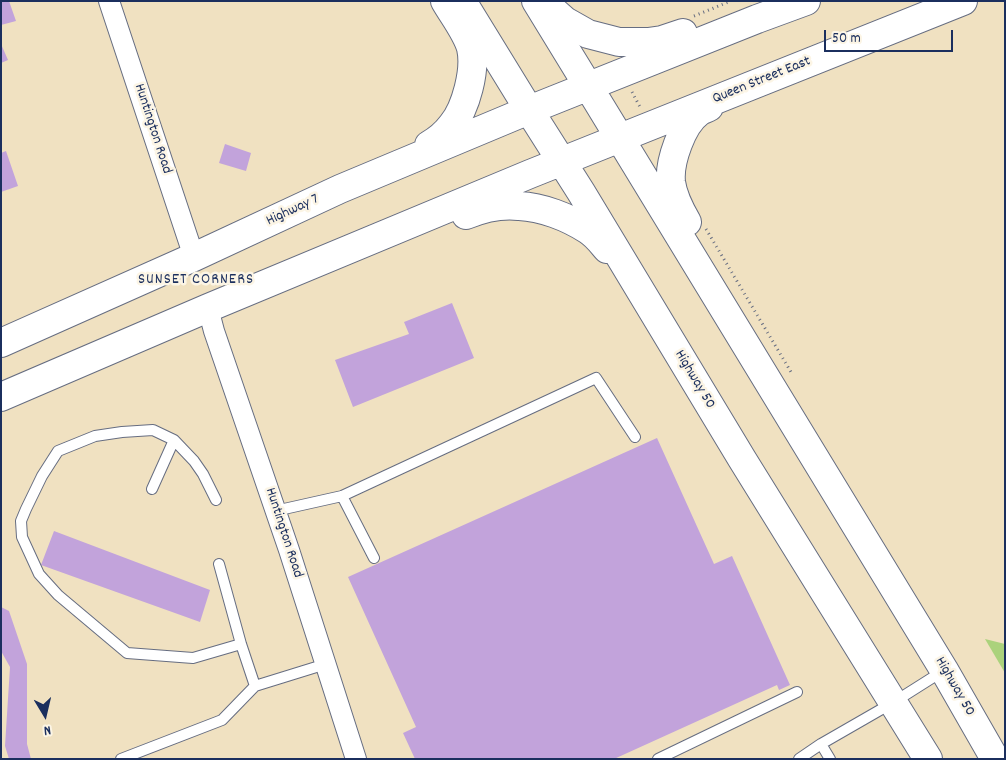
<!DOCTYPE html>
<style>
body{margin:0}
#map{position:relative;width:1006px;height:760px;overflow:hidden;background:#f0e1c1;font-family:Dekko,sans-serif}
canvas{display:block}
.frame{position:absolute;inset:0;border:2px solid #1b2f5e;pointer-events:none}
.north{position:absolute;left:20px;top:690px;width:50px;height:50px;-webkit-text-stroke:4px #fcf5e5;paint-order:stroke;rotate:171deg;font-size:14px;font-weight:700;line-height:20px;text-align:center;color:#1b2f5e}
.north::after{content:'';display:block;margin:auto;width:18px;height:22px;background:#1b2f5e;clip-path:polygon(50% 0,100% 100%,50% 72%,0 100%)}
.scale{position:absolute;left:824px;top:30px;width:129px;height:22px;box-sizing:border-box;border:2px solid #1b2f5e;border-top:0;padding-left:6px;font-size:15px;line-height:18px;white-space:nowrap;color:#1b2f5e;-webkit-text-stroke:4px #fcf5e5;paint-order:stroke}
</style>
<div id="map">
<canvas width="1006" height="760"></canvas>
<div class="frame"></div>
<div class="north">N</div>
<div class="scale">50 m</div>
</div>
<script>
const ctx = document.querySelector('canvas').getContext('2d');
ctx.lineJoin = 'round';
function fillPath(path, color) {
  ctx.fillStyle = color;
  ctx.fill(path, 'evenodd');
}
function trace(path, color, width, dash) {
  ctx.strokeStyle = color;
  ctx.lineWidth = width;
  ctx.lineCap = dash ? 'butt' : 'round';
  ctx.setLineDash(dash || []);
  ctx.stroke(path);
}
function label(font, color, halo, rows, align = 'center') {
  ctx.font = font + ' Dekko,sans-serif';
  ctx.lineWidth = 5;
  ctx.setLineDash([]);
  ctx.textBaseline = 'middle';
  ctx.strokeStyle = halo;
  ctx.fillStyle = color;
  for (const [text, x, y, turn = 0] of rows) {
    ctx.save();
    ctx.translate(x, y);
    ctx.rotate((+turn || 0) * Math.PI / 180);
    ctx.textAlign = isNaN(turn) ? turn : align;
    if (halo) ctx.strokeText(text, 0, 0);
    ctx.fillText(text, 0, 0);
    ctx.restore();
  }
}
fillPath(new Path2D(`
 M985,639L1005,644V673Z`), '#abd27c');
fillPath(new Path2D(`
 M1,1H9L16,21L1,25Z
 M1,44L8,60L1,63Z
 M225,144L251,153L246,171L219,163Z
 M6,151L18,186L1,192V153Z
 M452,303L474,358L353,407L335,360L409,334L404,322Z
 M657,438L714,564L732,556L790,685L779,690L777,685L614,759H415L403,733L416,727L348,577Z
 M54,531L210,590L200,622L41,565Z
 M1,607L9,611L27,664V744L31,759H9L5,746L10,667L1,651Z`), '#c2a3db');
const lane = new Path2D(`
 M152,489L174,440
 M342,496L374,558
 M216,500L203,474L194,461L174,440L153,430L122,432L95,436L58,451L42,476L26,509L21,521L22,537L39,574L58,595L127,653L193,658L241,644
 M275,511L342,496L596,378L635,437
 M219,564L241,644L255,686L326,664
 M121,759L222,720L255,686
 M658,759L797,692
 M799,759L821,744
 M830,759L821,744L894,702L943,671`);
const street = new Path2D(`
 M109,1L194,257
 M208,308L214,331L289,550L356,759`);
const secondary = new Path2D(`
 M462,1L529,110
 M536,1L588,86`);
const primary = new Path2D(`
 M545,1L548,6L565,21L588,34L619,42H648L662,40L683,33
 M588,86L944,670L995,759
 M529,110L581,192L742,459L928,759
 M429,145C438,140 446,133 452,125C466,108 476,70 471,48C467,33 453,15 445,1
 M466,215C483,208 501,204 519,206C542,207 568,217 588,230C596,235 601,242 607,249
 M687,222C680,210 673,197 671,182C669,162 682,124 699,112C701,110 706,109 709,107
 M1,343L194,257L340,189L529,110L757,19L806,1
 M1,397L208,308L530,174L963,1`);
trace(lane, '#666d81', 12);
trace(street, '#666d81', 22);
trace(secondary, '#666d81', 30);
trace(primary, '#666d81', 30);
trace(new Path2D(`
 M694,16L731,1
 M632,92L640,107
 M706,229L791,372`), '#666d81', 3, [1, 4]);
trace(lane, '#fff', 10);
trace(street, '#fff', 20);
trace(secondary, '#fff', 28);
trace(primary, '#fff', 28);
label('15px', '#1b2f5e', '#fcf5e5', [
 ["Queen Street East",762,81,-22],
 ["Huntington Road",152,129,72],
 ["Highway 7",293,211,-25],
 ["Highway 50",694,380,59],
 ["Huntington Road",283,533,72],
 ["Highway 50",954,687,60]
]);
ctx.letterSpacing = '1px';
label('16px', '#1b2f5e', '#fcf5e5', [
 ["SUNSET CORNERS",196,281]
]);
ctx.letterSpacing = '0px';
</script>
